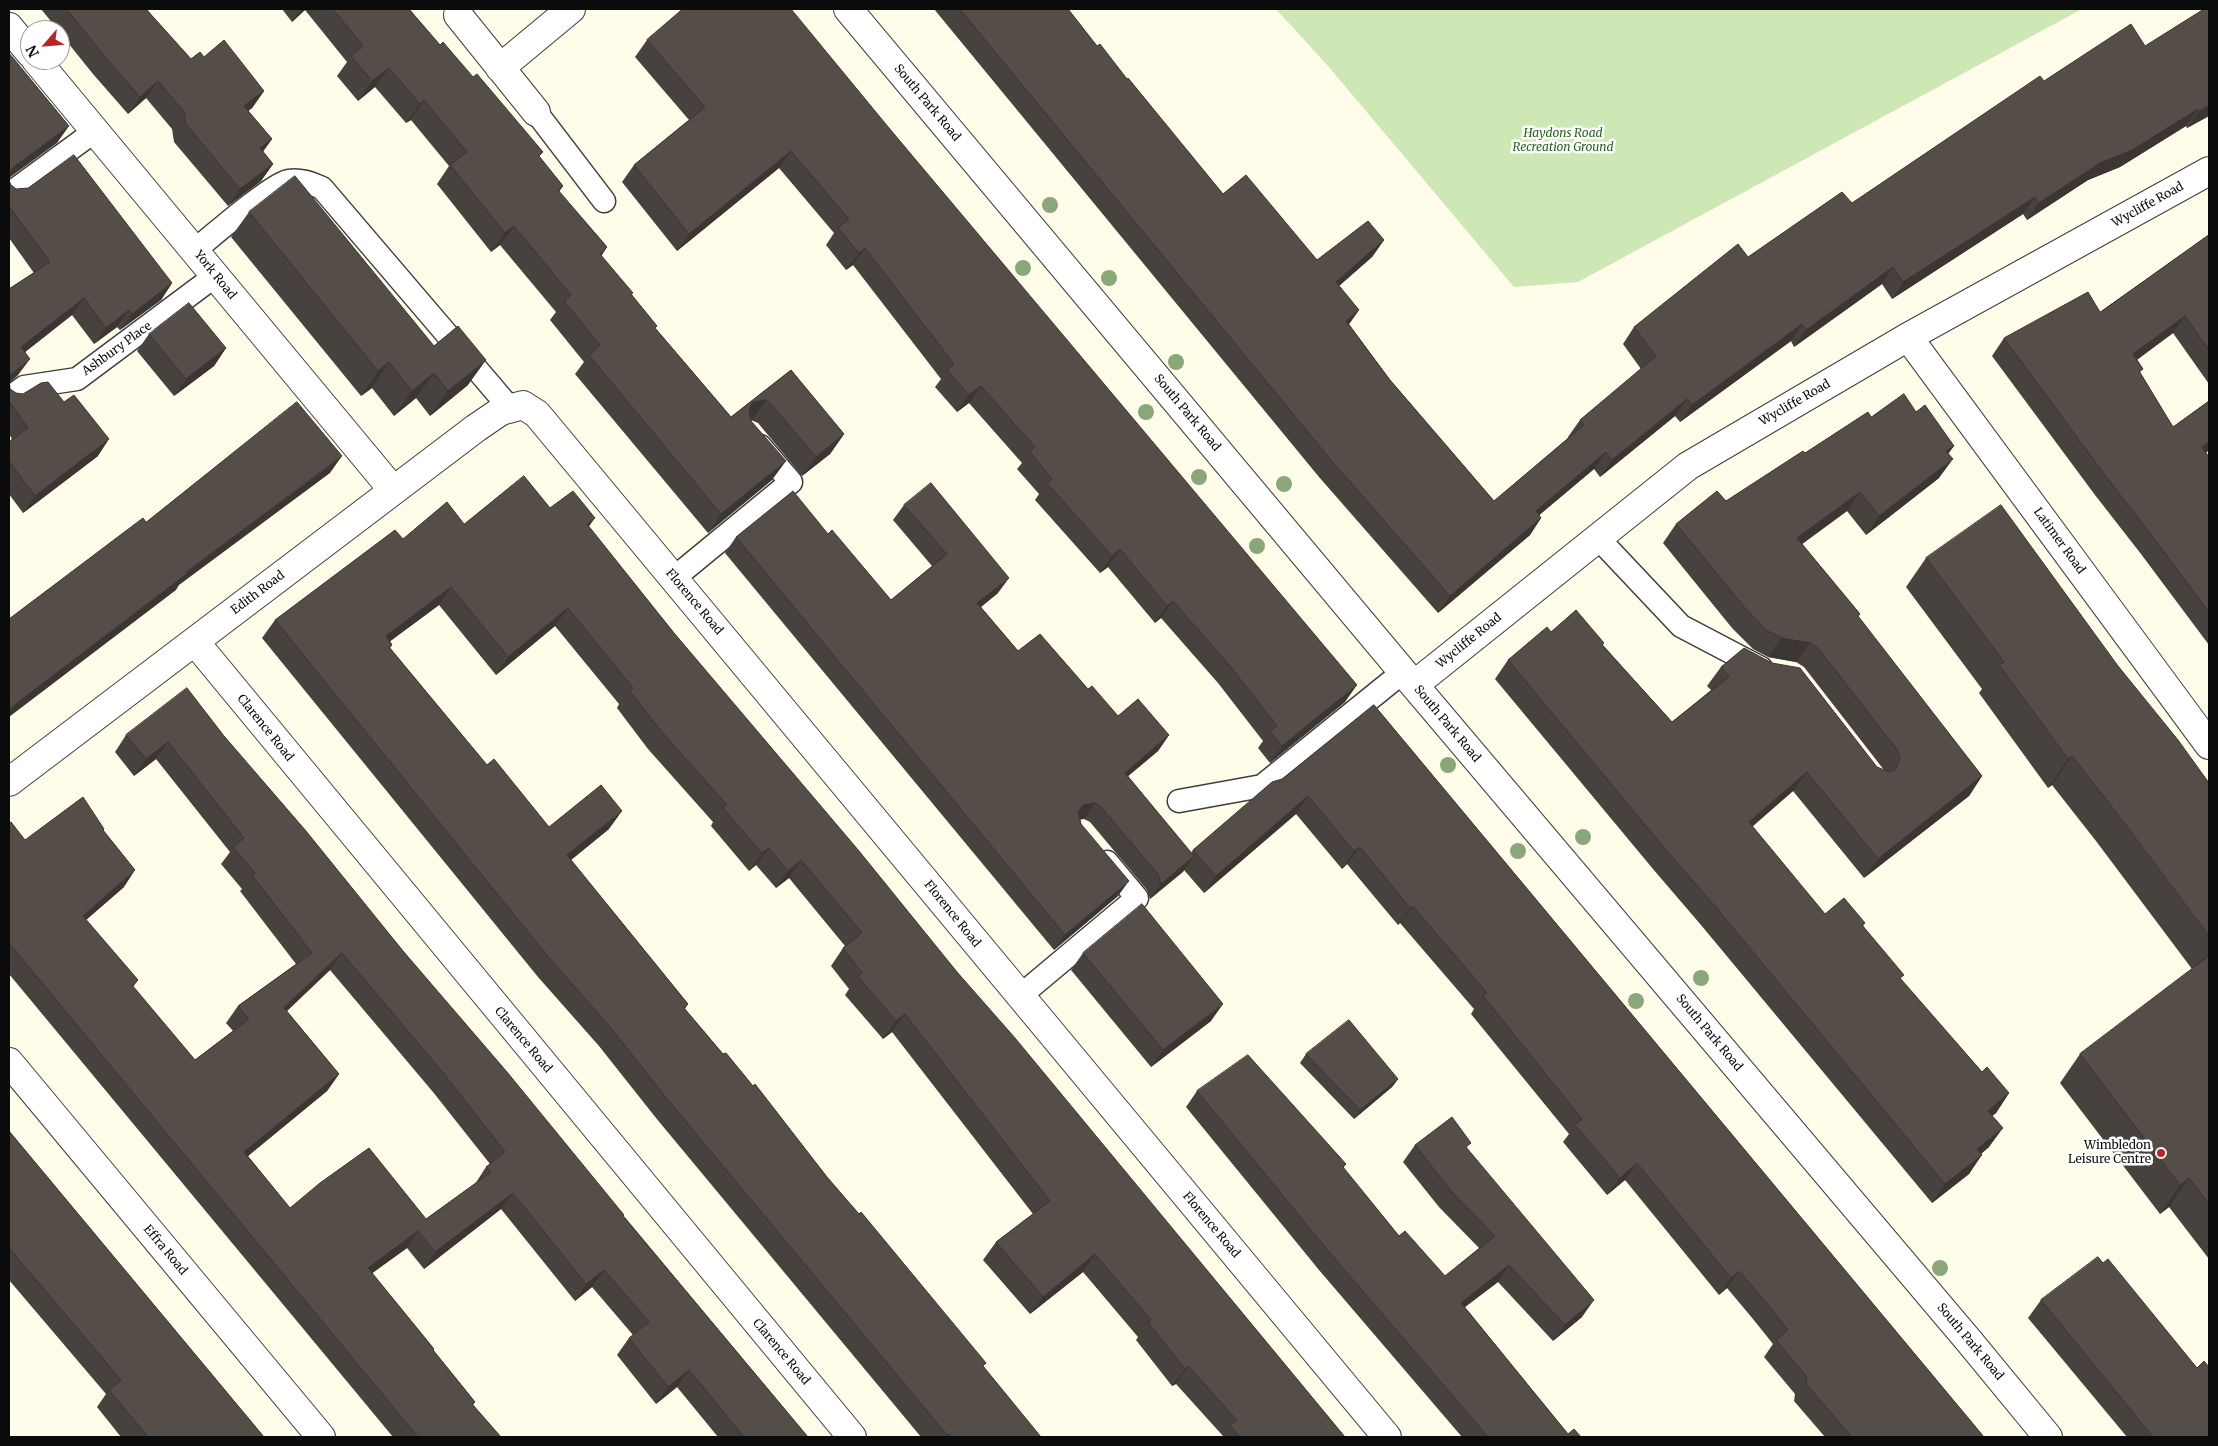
<!DOCTYPE html>
<style>
body{margin:0}
#map{position:relative;width:2218px;height:1446px;overflow:hidden;background:#fffce9;font-family:Merriweather,serif}
canvas{display:block}
.frame{position:absolute;inset:0;border:10px solid #0b0b0b;pointer-events:none}
.north{position:absolute;left:20px;top:20px;width:50px;height:50px;box-sizing:border-box;background:#fff;border:1px solid #9d9d9d;border-radius:50%;rotate:243deg;font-size:14px;font-weight:700;line-height:20px;text-align:center;color:#0b0b0b}
.north::after{content:'';display:block;margin:auto;width:18px;height:22px;background:#ba2424;clip-path:polygon(50% 0,100% 100%,50% 72%,0 100%)}
</style>
<div id="map">
<canvas width="2218" height="1446"></canvas>
<div class="frame"></div>
<div class="north">N</div>
</div>
<script>
const ctx = document.querySelector('canvas').getContext('2d');
ctx.lineJoin = 'round';
function fillPath(path, color) {
  ctx.fillStyle = color;
  ctx.fill(path, 'evenodd');
}
function trace(path, color, width, dash) {
  ctx.strokeStyle = color;
  ctx.lineWidth = width;
  ctx.lineCap = dash ? 'butt' : 'round';
  ctx.setLineDash(dash || []);
  ctx.stroke(path);
}
function label(font, color, halo, rows, align = 'center') {
  ctx.font = font + ' Merriweather,serif';
  ctx.lineWidth = 5;
  ctx.setLineDash([]);
  ctx.textBaseline = 'middle';
  ctx.strokeStyle = halo;
  ctx.fillStyle = color;
  for (const [text, x, y, turn = 0] of rows) {
    ctx.save();
    ctx.translate(x, y);
    ctx.rotate((+turn || 0) * Math.PI / 180);
    ctx.textAlign = isNaN(turn) ? turn : align;
    if (halo) ctx.strokeText(text, 0, 0);
    ctx.fillText(text, 0, 0);
    ctx.restore();
  }
}
fillPath(new Path2D(`
 M1276,9H2082L1578,282L1514,287L1328,66Z`), '#cde8b4');
const lane = new Path2D(`
 M536,112L604,201
 M9,194L95,131
 M195,250C211,237 272,184 288,181C301,179 310,183 322,188L509,407
 M9,398L24,387L77,379L215,276
 M1598,538L1681,626L1761,668
 M674,578L791,482L760,446
 M1179,801L1262,786L1403,672
 M1020,996L1137,898L1107,862`);
const street = new Path2D(`
 M848,9L1403,672L1969,1341L2048,1437
 M458,15L536,112
 M9,27L30,53
 M36,60L393,490
 M500,68L571,9
 M1908,337L2209,745
 M195,642L852,1437
 M1414,685L1688,466L1908,337L2209,171
 M9,782L476,428L501,411L523,405L537,414L1387,1437
 M9,1062L321,1437`);
trace(lane, '#3e3e3e', 25);
trace(street, '#3e3e3e', 30);
trace(lane, '#fff', 22);
trace(street, '#fff', 28);
ctx.fillStyle = '#89a778';
for (const [x, y] of [
 [1050,205],
 [1023,268],
 [1109,278],
 [1176,362],
 [1146,412],
 [1199,477],
 [1284,484],
 [1257,546],
 [1448,765],
 [1583,837],
 [1518,851],
 [1701,978],
 [1636,1001],
 [1940,1268]
]) {
  ctx.beginPath();
  ctx.arc(x, y, 8, 0, 2 * Math.PI);
  ctx.fill();
}
fillPath(new Path2D(`
 M41,9H146L191,59L204,57L264,91L252,108L248,111L272,139L263,151L273,164L261,181L228,206L174,142L172,129L146,98L128,114L93,74L60,33V30H58Z
 M282,9H409L440,45L540,158L563,186L559,192L607,247L601,256L656,329L731,417L791,370L844,434L830,454L802,476L758,423L751,420L772,480L708,533L575,374L584,362L550,320L556,312L500,245L491,252L437,184L449,166L411,120L406,123L375,87L358,101L337,76L347,62L305,10L292,22Z
 M683,9L1345,702L1270,763L1258,748L1263,741L1218,683L1161,618L1155,623L1108,567L1100,573L1035,500L1039,494L1017,469L1022,463L969,403L957,412L935,387L941,379L853,265L846,270L826,245L834,233L779,168L677,251L622,182L634,165L689,120L635,57L647,40Z
 M934,9H1068L1097,46L1127,79L1223,194L1317,260L1384,240L1372,257L1339,286L1359,310L1349,324L1390,380L1494,501L1568,438V437L1580,420L1641,369L1623,344L1634,327L1748,257L1852,203L2044,81L2145,46L2209,116L2187,128L2186,126L2120,167L2088,180L2027,220L2023,214L1892,299L1882,284L1794,347L1791,341L1680,422L1675,416L1600,477L1594,469L1539,515L1541,518L1530,535L1438,613L1319,477Z
 M9,181L11,185L16,189L172,283L161,300L120,330L117,327L94,344L72,315L25,352L18,375L9,383L10,389L98,456L23,513L9,494V442L12,439L9,434V289L34,273L9,238Z
 M249,212L434,346L468,385L430,416L416,398L394,416L372,388L361,396L231,237Z
 M2209,235V384L2173,333L2137,360L2143,369L2140,372L2173,427L2209,401V450L2206,453L2209,457V645L2141,554L2095,495L1992,356L2004,338L2100,312Z
 M149,334L226,348L214,366L174,396L137,351Z
 M1916,412L1954,446L1948,453L1939,478L1866,535L1847,511L1802,544L1860,614L1858,617L1982,776L1969,796L1864,878L1793,791L1752,827L1825,914L1865,923L1863,926L1900,979L1982,1072L2009,1093L1996,1113L1992,1116L1989,1147L1981,1154L1969,1174L1932,1203L1701,925L1653,869L1495,679L1508,660L1551,632L1603,645L1672,722L1711,690L1707,686L1721,667L1877,767L1884,770L1804,667L1796,662L1768,657L1753,649L1732,628L1663,543L1676,524L1726,501L1805,453L1871,417Z
 M904,505L998,593L981,607L1018,651L1088,689L1118,716L1169,735L1158,751L1128,776L1191,853L1193,850L1374,705L1984,1437H1825L1794,1401L1795,1394L1764,1357L1773,1344L1753,1319L1727,1288L1719,1295L1625,1180L1607,1195L1563,1142L1569,1134L1471,1014L1474,1009L1400,923L1398,925L1347,864L1342,869L1296,814L1204,893L1184,870L1150,899L1147,890L1090,822L1084,819H1080L1081,824L1118,896L1054,950L725,553L736,537L828,534L891,600L932,566L893,520Z
 M550,508L588,527L674,633L1345,1437H1222L1223,1436L1176,1384L1172,1386L1136,1340L1138,1337L1083,1272L1030,1314L983,1260L996,1242L1033,1214L892,1032L883,1039L845,995L849,989L831,966L843,948L845,946L789,878L776,888L756,865L749,871L711,826L713,822L648,749L617,708L619,704L555,626L496,675L439,605L390,641L392,645L390,648L487,765L549,827L609,829L571,860L688,1004L685,1009L827,1177L1021,1414L1041,1437H921L656,1118L599,1046L538,977L262,638L275,620L403,539L464,524Z
 M1926,558L2118,666L2209,783V1259L2169,1207L2160,1214L2060,1083L2080,1054L2192,969L2096,841L2052,785L2048,788L1979,693L1982,689L1906,587Z
 M126,735L224,736L808,1437H718L677,1387L656,1404L617,1355L629,1338L633,1335L592,1287L575,1301L501,1209L424,1269L407,1248L372,1273L434,1349L433,1350L475,1402L473,1405L501,1437H393L9,974V823L25,840L104,829L103,831L124,887L86,920L138,980L133,987L195,1060L233,1031L226,1023L238,1006L296,964L240,891L242,889L221,864L230,852L156,759L134,776L115,752ZM330,970L433,1092L490,1164L486,1167L475,1184L426,1219L290,1208L248,1156L327,1091L339,1074L287,1011Z
 M1083,953L1211,1021L1151,1067L1071,970Z
 M1306,1054L1398,1079L1392,1087L1354,1119L1300,1063Z
 M1197,1091L1346,1164L1343,1168L1399,1236L1445,1276L1479,1248L1439,1207L1403,1162L1415,1145L1467,1149L1582,1317L1553,1341L1498,1282L1465,1307L1568,1434L1581,1437H1462L1319,1270L1186,1107Z
 M9,1131L264,1437H121L97,1407L106,1394L9,1280Z
 M2103,1263L2197,1368L2209,1437H2127L2028,1318L2041,1300Z`), '#48423e');
fillPath(new Path2D(`
 M301,9H306L292,22Z
 M389,68L375,87L358,101L372,81Z
 M158,81L146,98L128,114L140,97Z
 M264,91L252,108L232,124L244,106Z
 M424,100L411,120L406,123L420,104Z
 M2209,105V116L2187,128L2199,111Z
 M2198,109L2186,126L2120,167L2088,180L2027,220L2039,203L2100,163Z
 M69,126L57,143L9,178V173L13,167Z
 M272,139L260,156V148Z
 M791,151L779,168L677,251L689,234Z
 M273,164L261,181L228,206L240,189Z
 M2035,197L2023,214L1892,299L1903,282Z
 M514,226L500,245L491,252L505,233Z
 M1384,240L1372,257L1324,299L1336,282Z
 M607,247L594,267L600,254Z
 M865,248L853,265L846,270L859,253Z
 M1893,267L1882,284L1794,347L1806,330Z
 M172,283L161,300L120,330L132,314Z
 M84,298L72,315L10,364L21,347Z
 M129,310L117,327L94,344L106,328Z
 M1359,310L1347,327L1346,321Z
 M2185,316L2173,333L2121,371L2133,354Z
 M1802,324L1791,341L1680,422L1692,405Z
 M226,348L214,366L174,396L186,379Z
 M30,359L18,375L9,383V376Z
 M486,360L468,385L430,416L448,391Z
 M389,362L372,388L361,396L378,371Z
 M434,373L416,398L394,416L412,391Z
 M981,386L969,403L957,412L969,395Z
 M1687,399L1675,416L1600,477L1612,460Z
 M766,400L752,420L740,422L753,402Z
 M844,434L830,454L802,476L816,457Z
 M109,439L98,456L23,513L35,496Z
 M2209,442V450L2190,464L2202,447Z
 M1954,446L1940,465L1946,451Z
 M1606,452L1594,469L1524,528L1536,511Z
 M342,456L330,473L179,585L176,590L9,717V709L186,572Z
 M1953,459L1939,478L1866,535L1879,516Z
 M786,461L772,480L708,533L721,514Z
 M1860,492L1847,511L1783,558L1797,538Z
 M595,518L582,536L587,524Z
 M1541,518L1530,535L1438,613L1450,596Z
 M1120,549L1108,567L1100,573L1112,556Z
 M1009,578L998,593L966,619L977,603Z
 M451,587L439,605L373,654L386,636Z
 M1173,601L1161,618L1155,623L1167,606Z
 M568,608L555,626L496,675L508,657Z
 M1782,638L1810,643L1796,662L1768,657Z
 M1357,685L1345,702L1270,763L1282,746Z
 M1169,735L1158,751L1114,788L1125,773Z
 M168,742L156,759L134,776L146,759Z
 M2072,756L2052,785L2048,788L2068,759Z
 M1807,772L1793,791L1735,841L1749,822Z
 M1982,776L1969,796L1864,878L1878,859Z
 M1308,796L1296,814L1204,893L1216,876Z
 M1095,803L1084,819L1072,821L1083,805Z
 M622,811L609,829L555,873L567,855Z
 M1360,847L1347,864L1342,869L1354,851Z
 M769,848L756,865L749,871L762,853Z
 M1194,856L1183,872L1150,899L1161,884Z
 M801,860L789,878L776,888L788,871Z
 M135,870L124,887L71,933L83,916Z
 M1129,881L1118,896L1054,950L1065,935Z
 M1413,906L1400,923L1398,925L1410,908Z
 M342,953L330,970L272,1025L284,1008Z
 M1223,1004L1211,1021L1151,1067L1163,1050Z
 M905,1014L892,1032L883,1039L896,1021Z
 M339,1074L327,1091L232,1169L244,1152Z
 M1398,1079L1392,1087L1354,1119L1360,1110Z
 M2009,1093L1996,1113L1974,1130L1988,1111Z
 M2003,1128L1989,1147L1964,1168L1977,1149Z
 M1982,1155L1969,1174L1932,1203L1945,1184Z
 M1637,1163L1625,1180L1607,1195L1620,1178Z
 M2189,1178L2169,1207L2160,1214L2180,1185Z
 M513,1193L501,1209L424,1269L435,1252Z
 M418,1231L407,1248L356,1285L368,1268Z
 M1095,1254L1083,1272L1030,1314L1043,1297Z
 M1509,1265L1498,1282L1449,1319L1461,1303Z
 M604,1270L592,1287L575,1301L586,1284Z
 M1739,1271L1727,1288L1719,1295L1731,1278Z
 M1594,1300L1582,1317L1553,1341L1565,1325Z
 M1188,1366L1176,1384L1172,1386L1185,1369Z
 M689,1370L677,1387L656,1404L668,1387Z`), '#3b3632');
const building = new Path2D(`
 M67,9H146L191,59L200,52L204,57L224,40L264,91L244,106L272,139L260,148L273,164L240,189L186,124L184,112L158,81L140,97L105,57Z
 M333,9H409L440,45L443,42L473,77L477,74L543,152L539,156L563,186L558,190L607,247L600,254L633,293L631,294L657,326L655,328L731,417L791,370L844,434L816,457L771,404L766,400L753,402L749,409L751,421L786,461L721,514L589,355L600,345L564,301L571,295L514,226L505,233L450,165L467,152L424,100L420,104L389,68L372,81L351,56L363,46Z
 M683,9H791L889,128L1357,685L1282,746L1270,731L1277,726L1230,666L1173,601L1167,606L1120,549L1112,556L1047,483L1052,479L1030,452L1035,447L981,386L969,395L947,370L954,364L865,248L859,253L838,228L849,219L791,151L689,234L634,165L705,107L647,40Z
 M960,9H1068L1097,46L1100,44L1127,79L1128,78L1223,194L1246,175L1317,260L1368,221L1384,240L1336,282L1359,310L1346,321L1390,380L1494,501L1584,425L1580,420L1656,356L1634,327L1738,244L1748,257L1842,192L1852,203L2040,76L2044,81L2131,24L2145,46L2204,9H2209V105L2199,111L2198,109L2132,150L2100,163L2039,203L2035,197L1903,282L1893,267L1806,330L1802,324L1692,405L1687,399L1612,460L1606,452L1536,511L1541,518L1450,596L1331,460Z
 M9,53L69,126L13,167L9,176Z
 M74,155L172,283L132,314L129,310L106,328L84,298L21,347L30,359L9,376V289L50,262L9,206V181L11,185L16,189L28,188Z
 M295,176L434,346L458,326L486,360L448,391L434,373L412,391L389,362L378,371L249,212Z
 M2209,235V350L2185,316L2133,354L2143,369L2139,371L2173,427L2209,401V442L2202,447L2209,457V612L2153,537L2107,478L2004,338L2088,292L2100,312Z
 M189,303L226,348L186,379L149,334Z
 M9,378L10,389L16,393L23,394L41,383L48,382L64,402L74,395L109,439L35,496L9,461V442L28,428L9,401Z
 M1904,394L1916,412L1925,405L1954,446L1946,451L1953,459L1879,516L1860,492L1797,538L1860,614L1858,616L1982,776L1878,859L1807,772L1749,822L1825,914L1844,898L1865,923L1862,925L1904,975L1900,978L1982,1072L1987,1067L2009,1093L1988,1111L2003,1128L1977,1149L1982,1155L1945,1184L1715,906L1666,850L1508,660L1547,627L1551,632L1576,610L1604,643L1602,645L1672,722L1729,677L1721,667L1744,648L1772,663L1800,668L1877,767L1889,772L1896,769L1900,758L1898,751L1818,648L1810,643L1782,638L1766,630L1746,609L1676,524L1717,491L1726,501L1803,451L1805,453L1868,412L1871,417Z
 M297,402L342,456L186,572L188,573L9,709V619L143,518L146,522Z
 M524,476L550,508L573,491L595,518L587,524L674,633L859,851L957,972L1015,1038L1345,1437H1240L1230,1425L1237,1420L1188,1366L1185,1369L1148,1322L1151,1320L1095,1254L1043,1297L996,1242L1050,1201L905,1014L896,1021L858,977L862,973L843,948L862,933L801,860L788,871L769,848L762,853L723,808L727,805L661,731L629,690L633,688L568,608L508,657L451,587L386,636L392,645L389,647L487,765L494,759L549,827L601,785L622,811L567,855L688,1004L684,1008L723,1054L726,1053L753,1086L755,1084L827,1177L859,1214L861,1212L986,1363L983,1366L1041,1437H951L949,1434L947,1435L668,1100L611,1028L550,959L275,620L395,530L403,539L447,502L464,524Z
 M931,483L1009,578L977,603L1018,651L1040,634L1088,689L1092,686L1118,716L1138,699L1169,735L1125,773L1194,856L1161,884L1158,874L1101,807L1095,803L1083,805L1078,812L1081,824L1129,881L1065,935L736,537L793,491L828,534L832,530L891,600L947,554L904,505Z
 M2001,505L2118,666L2178,740L2209,783V936L2116,812L2072,756L2068,759L1999,665L2004,662L1926,558Z
 M187,688L224,736L306,831L403,951L507,1072L624,1215L623,1216L808,1437H744L689,1370L668,1387L629,1338L649,1322L604,1270L586,1284L513,1193L435,1252L418,1231L368,1268L434,1349L433,1350L475,1402L472,1404L501,1437H418L9,943V823L11,822L25,840L83,797L104,829L103,830L135,870L83,916L138,980L132,985L195,1060L249,1019L238,1006L312,953L252,875L255,873L233,847L244,838L168,742L146,759L126,735ZM342,953L445,1075L505,1152L486,1167L491,1172L426,1219L369,1148L320,1183L290,1208L244,1152L339,1074L284,1008Z
 M1374,705L1984,1437H1852L1806,1384L1807,1377L1776,1340L1788,1330L1765,1301L1739,1271L1731,1278L1637,1163L1620,1178L1575,1125L1582,1119L1483,996L1487,993L1413,906L1410,908L1360,847L1354,851L1308,796L1216,876L1193,850L1272,782L1282,779Z
 M1142,904L1223,1004L1163,1050L1083,953Z
 M2209,956V1204L2189,1178L2180,1185L2080,1054Z
 M1349,1020L1398,1079L1360,1110L1306,1054Z
 M1248,1055L1346,1164L1343,1167L1399,1236L1405,1231L1445,1276L1495,1236L1451,1191L1415,1145L1452,1117L1471,1143L1466,1147L1594,1300L1565,1325L1509,1265L1461,1303L1568,1434L1574,1429L1581,1437H1488L1330,1253L1197,1091Z
 M9,1131L264,1437H148L109,1390L121,1380L9,1248Z
 M2098,1257L2103,1263L2108,1259L2197,1368L2204,1361L2209,1367V1437H2153L2041,1300Z`);
fillPath(building, '#544d48');
trace(building, '#3b3632', 1);
for (const [x, y, r, color] of [
 [2161,1153,5,"#ba2424"]
]) {
  const dot = new Path2D();
  dot.arc(x, y, r, 0, 2 * Math.PI);
  ctx.fillStyle = color;
  ctx.fill(dot);
  trace(dot, '#fff', 2);
}
label('12px', '#0b0b0b', '#fff', [
 ["South Park Road",927,103,50],
 ["Wycliffe Road",2148,205,-29],
 ["York Road",215,275,51],
 ["Ashbury Place",117,349,-36],
 ["Wycliffe Road",1795,403,-30],
 ["South Park Road",1187,413,50],
 ["Latimer Road",2059,541,54],
 ["Edith Road",258,593,-37],
 ["Florence Road",694,602,50],
 ["Wycliffe Road",1469,641,-39],
 ["South Park Road",1447,724,50],
 ["Clarence Road",265,728,51],
 ["Florence Road",952,914,51],
 ["South Park Road",1709,1033,50],
 ["Clarence Road",523,1040,50],
 ["Florence Road",1211,1225,50],
 ["Effra Road",165,1250,50],
 ["South Park Road",1970,1342,50],
 ["Clarence Road",781,1352,50]
]);
label('italic 12px', '#28621c', '#fff', [
 ["Haydons Road",1563,134],
 ["Recreation Ground",1563,148]
]);
label('12px', '#0b0b0b', '#fff', [
 ["Wimbledon",2151,1146],
 ["Leisure Centre",2151,1160]
], 'right');
</script>
